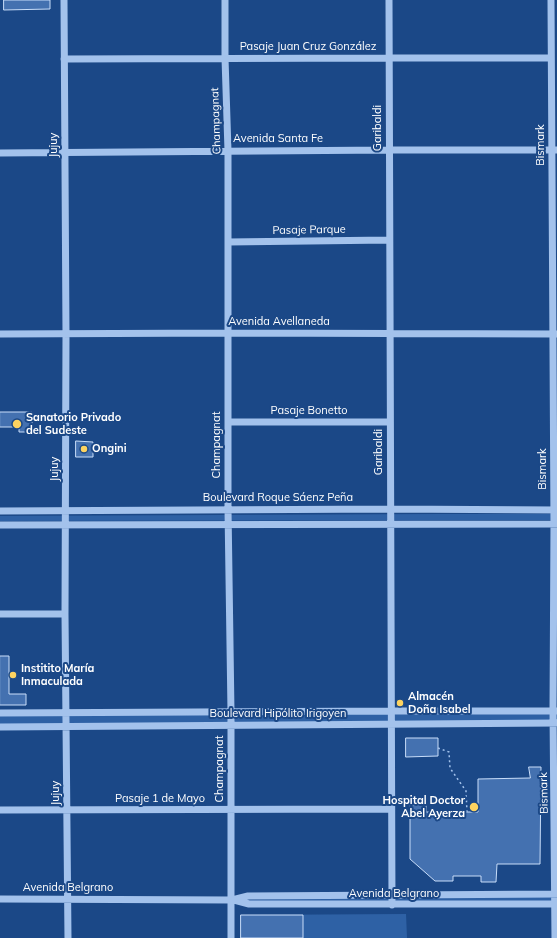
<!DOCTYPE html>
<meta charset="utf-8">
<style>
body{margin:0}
canvas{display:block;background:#1b4887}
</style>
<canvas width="557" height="938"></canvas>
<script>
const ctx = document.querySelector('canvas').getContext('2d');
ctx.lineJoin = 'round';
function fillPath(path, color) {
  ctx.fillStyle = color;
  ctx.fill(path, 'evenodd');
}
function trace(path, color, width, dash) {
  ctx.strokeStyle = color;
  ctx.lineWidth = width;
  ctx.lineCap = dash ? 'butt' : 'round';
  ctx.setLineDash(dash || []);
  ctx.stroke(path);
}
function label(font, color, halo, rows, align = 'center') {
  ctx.font = font + ' Mulish,sans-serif';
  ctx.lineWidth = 4;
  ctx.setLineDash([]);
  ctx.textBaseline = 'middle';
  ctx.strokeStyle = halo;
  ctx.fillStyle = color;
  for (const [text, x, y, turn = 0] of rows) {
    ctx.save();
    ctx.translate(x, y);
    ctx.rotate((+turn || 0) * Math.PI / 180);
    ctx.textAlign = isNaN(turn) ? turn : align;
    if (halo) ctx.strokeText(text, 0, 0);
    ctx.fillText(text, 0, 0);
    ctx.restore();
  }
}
fillPath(new Path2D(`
 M436,514H557V520L0,521V516Z
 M557,711V723L0,727V713Z
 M557,894V904H249L232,900Z
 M406,914L407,938H241V915Z`), '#2e61a5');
const building = new Path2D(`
 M4,0H50V9L4,10Z
 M0,412H32V432H19V427H0Z
 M76,441L93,442V457H76Z
 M0,656H9V694H26V705H0Z
 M406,738H438V756L406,757Z
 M529,767H541L540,864H497L496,882H481V876H453V881H435L410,859V805H426V812H478V779L530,778Z
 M241,915H303V938H241Z`);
fillPath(building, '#4471b0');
trace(building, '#c8ddf9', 1);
trace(new Path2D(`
 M438,748L449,752L450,768L466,791L467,812`), '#a3c2ec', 1.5, [2, 3]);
trace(new Path2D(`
 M64,0L66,334L65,614L68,938
 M225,0V58L228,151V509L231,712V938
 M389,0L392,905
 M551,0L554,524L553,711L555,938
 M64,59L389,58H551
 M0,153L389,150H557
 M228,242L389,240
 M0,334L228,333L556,334
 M228,422H390
 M0,511L390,509L557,510
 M0,525L557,524
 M0,614H65
 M0,713L391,711H557
 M0,727L557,723
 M0,810L391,809
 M0,899L232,900L248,896L557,894
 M234,900L249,904H557`), '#a3c2ec', 7);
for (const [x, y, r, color] of [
 [17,424,5,"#fdd360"],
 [84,449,4,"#fdd360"],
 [13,675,4,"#fdd360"],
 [400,703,4,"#fdd360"],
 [474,807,5,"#fdd360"]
]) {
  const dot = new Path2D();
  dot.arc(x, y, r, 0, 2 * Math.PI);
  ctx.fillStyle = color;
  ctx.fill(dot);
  trace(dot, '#1b4887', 1.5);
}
label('11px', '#fff', '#1b4887', [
 ["Pasaje Juan Cruz González",308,47],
 ["Champagnat",216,121,-92],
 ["Garibaldi",378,128,-90],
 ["Avenida Santa Fe",278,139],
 ["Jujuy",54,145,-90],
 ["Bismark",541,145,-90],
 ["Pasaje Parque",309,230,-1],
 ["Avenida Avellaneda",279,322],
 ["Pasaje Bonetto",309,411],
 ["Champagnat",217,445,-90],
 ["Garibaldi",379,452,-90],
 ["Jujuy",55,469,-90],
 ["Bismark",543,469,-90],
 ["Boulevard Roque Sáenz Peña",278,498],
 ["Boulevard Hipólito Irigoyen",278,714],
 ["Champagnat",220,769,-90],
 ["Jujuy",56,793,-90],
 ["Bismark",544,793,-91],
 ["Pasaje 1 de Mayo",160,799],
 ["Avenida Belgrano",68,888],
 ["Avenida Belgrano",394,894]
]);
label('bold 11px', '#fff', '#1b4887', [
 ["Sanatorio Privado",26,418],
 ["del Sudeste",26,431],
 ["Ongini",92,449],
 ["Institito María",21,669],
 ["Inmaculada",21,682],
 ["Almacén",408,697],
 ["Doña Isabel",408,710],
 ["Hospital Doctor",465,801,"right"],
 ["Abel Ayerza",465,814,"right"]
], 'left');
</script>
